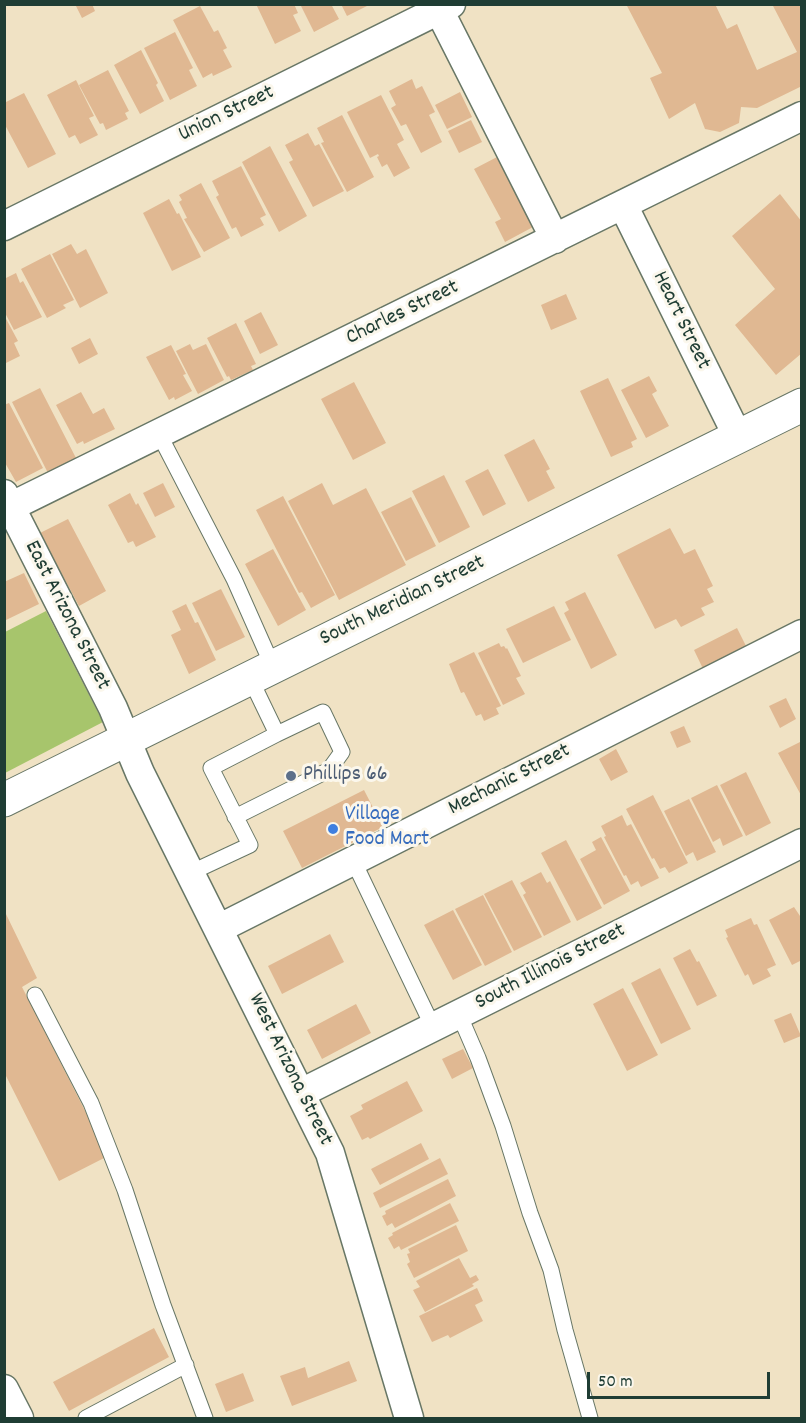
<!DOCTYPE html>
<style>
body{margin:0}
#map{position:relative;width:806px;height:1423px;overflow:hidden;background:#f0e2c4;font-family:Dekko,sans-serif}
canvas{display:block}
.frame{position:absolute;inset:0;border:6px solid #1f3d34;pointer-events:none}
.scale{position:absolute;left:587px;top:1372px;width:183px;height:27px;box-sizing:border-box;border:3px solid #1f3d34;border-top:0;padding-left:8px;font-size:18px;line-height:21px;white-space:nowrap;color:#1f3d34;-webkit-text-stroke:4px #fbf7ec;paint-order:stroke}
</style>
<div id="map">
<canvas width="806" height="1423"></canvas>
<div class="frame"></div>
<div class="scale">50 m</div>
</div>
<script>
const ctx = document.querySelector('canvas').getContext('2d');
ctx.lineJoin = 'round';
function fillPath(path, color) {
  ctx.fillStyle = color;
  ctx.fill(path, 'evenodd');
}
function trace(path, color, width, dash) {
  ctx.strokeStyle = color;
  ctx.lineWidth = width;
  ctx.lineCap = dash ? 'butt' : 'round';
  ctx.setLineDash(dash || []);
  ctx.stroke(path);
}
function label(font, color, halo, rows, align = 'center') {
  ctx.font = font + ' Dekko,sans-serif';
  ctx.lineWidth = 6;
  ctx.setLineDash([]);
  ctx.textBaseline = 'middle';
  ctx.strokeStyle = halo;
  ctx.fillStyle = color;
  for (const [text, x, y, turn = 0] of rows) {
    ctx.save();
    ctx.translate(x, y);
    ctx.rotate((+turn || 0) * Math.PI / 180);
    ctx.textAlign = isNaN(turn) ? turn : align;
    if (halo) ctx.strokeText(text, 0, 0);
    ctx.fillText(text, 0, 0);
    ctx.restore();
  }
}
fillPath(new Path2D(`
 M46,611L103,722L5,773V632Z`), '#a7c56c');
fillPath(new Path2D(`
 M75,4H92L95,11L82,18Z
 M256,4H294L298,13L293,15L301,31L275,44Z
 M300,4H331L339,19L314,32Z
 M341,4H371L347,16Z
 M626,4H715L727,29L737,24L757,70L797,52L772,4H802V86L757,108L741,107L739,123L720,132L705,129L695,103L669,119L650,78L662,73Z
 M200,6L214,32L218,30L227,48L223,50L232,67L213,76L212,73L203,78L173,20Z
 M175,32L193,68L189,70L197,86L170,100L144,48Z
 M141,50L158,83L156,85L164,101L140,114L114,65Z
 M108,70L129,111L125,113L128,119L106,130L103,123L100,124L79,85Z
 M412,79L416,89L422,86L435,112L429,115L442,142L421,153L406,124L401,126L391,108L396,105L389,91Z
 M76,80L94,116L89,118L98,135L80,144L75,135L69,138L47,95Z
 M460,92L472,117L447,129L435,105Z
 M24,93L56,154L28,168L4,123V103Z
 M381,95L404,140L397,144L410,168L394,177L387,164L382,167L377,157L379,156L378,154L370,158L347,112Z
 M342,115L374,177L347,192L321,143L324,142L317,128Z
 M471,120L482,142L459,153L448,131Z
 M308,133L315,146L319,144L344,191L313,207L289,162L293,160L285,145Z
 M270,146L307,216L279,232L242,162Z
 M499,156L533,222L530,223L533,227L505,242L495,222L501,219L474,169Z
 M241,166L266,215L260,218L264,225L241,237L236,227L232,229L216,197L219,195L212,181Z
 M201,183L230,238L204,252L184,219L187,218L179,202L182,200L179,195Z
 M780,194L802,222V353L776,375L735,325L775,289L732,236Z
 M169,199L177,214L179,213L201,257L172,271L143,213Z
 M71,244L77,254L86,249L108,293L80,308L52,254Z
 M50,254L74,300L63,305L66,308L47,318L21,269Z
 M16,273L20,283L23,281L42,317L14,330L4,311V279Z
 M566,294L577,319L551,330L541,305Z
 M261,312L278,345L260,354L244,321Z
 M4,315L18,341L14,343L20,356L4,364Z
 M236,323L256,364L251,366L253,370L231,380L229,376L227,377L207,338Z
 M90,338L98,354L79,364L71,348Z
 M190,344L193,350L206,344L224,380L198,394L176,351Z
 M171,345L186,374L183,375L192,391L175,400L174,397L169,400L146,357Z
 M649,376L657,391L652,394L669,426L646,438L621,390Z
 M608,378L637,439L631,442L633,447L611,457L580,391Z
 M354,382L386,443L353,460L321,399Z
 M40,388L76,458L48,473L12,402Z
 M81,392L93,414L104,408L115,429L84,444L83,441L77,444L56,405Z
 M9,403L43,468L16,482L4,461V405Z
 M534,439L550,469L546,471L555,488L528,502L504,455Z
 M488,469L506,504L483,516L465,481Z
 M444,475L470,527L439,543L412,491Z
 M163,483L175,507L155,517L143,493Z
 M322,483L333,505L366,488L406,565L339,600L288,501Z
 M130,493L136,505L138,503L156,537L136,547L133,541L128,543L108,505Z
 M283,496L335,595L311,608L302,592L299,593L256,510Z
 M411,497L436,546L406,561L381,512Z
 M68,519L106,591L79,606L40,533Z
 M670,528L684,554L695,549L713,586L707,589L714,602L701,608L705,615L681,627L676,619L655,629L617,555Z
 M273,549L306,610L278,626L245,564Z
 M24,573L39,604L4,621V582Z
 M221,589L245,637L216,651L192,603Z
 M585,592L617,655L591,669L564,613L569,610L565,602Z
 M186,604L195,623L198,622L216,660L189,674L171,635L181,630L172,611Z
 M554,606L571,640L523,663L506,629Z
 M737,628L749,652L706,675L694,650Z
 M499,643L501,647L504,646L506,649L507,648L521,676L516,678L525,694L503,705L478,653Z
 M474,652L501,706L496,708L499,714L484,721L481,714L476,716L464,692L461,693L449,664Z
 M786,698L796,719L780,728L769,706Z
 M684,726L691,742L677,748L670,732Z
 M802,741V797L778,753Z
 M616,749L628,772L611,781L599,759Z
 M746,772L771,823L746,836L720,785Z
 M717,785L743,836L723,846L720,838L713,842L691,798Z
 M364,790L383,827L302,868L283,831Z
 M653,795L688,863L669,873L665,867L660,869L654,858L652,859L626,809Z
 M689,799L716,852L697,861L693,852L686,856L664,811Z
 M622,815L627,826L631,824L659,878L641,887L638,881L631,885L626,875L624,876L604,837L606,836L601,826Z
 M601,837L630,891L604,905L580,859L596,850L592,842Z
 M566,840L602,908L577,921L541,853Z
 M541,872L547,883L550,881L571,922L544,936L523,895L526,893L520,883Z
 M512,880L542,937L514,951L484,894Z
 M483,895L512,952L485,966L455,909Z
 M794,907L802,919V960L792,965L769,920Z
 M453,910L482,965L453,980L424,925Z
 M5,912L37,978L22,987L108,1156L59,1181L5,1074Z
 M751,918L754,925L757,924L776,965L767,969L771,976L753,985L748,974L745,976L726,938L728,937L725,930Z
 M330,934L344,962L282,994L268,966Z
 M690,949L697,962L699,961L717,996L697,1006L673,958Z
 M660,968L691,1029L661,1044L631,983Z
 M623,988L658,1055L627,1071L593,1004Z
 M356,1004L371,1033L322,1059L307,1030Z
 M791,1013L801,1036L784,1043L774,1020Z
 M463,1049L473,1068L452,1079L442,1059Z
 M407,1081L423,1111L370,1139L368,1137L362,1140L350,1116L363,1109L361,1105Z
 M421,1143L429,1159L380,1185L371,1169Z
 M440,1158L448,1174L380,1208L373,1193Z
 M448,1179L456,1196L395,1228L392,1223L387,1226L382,1216L386,1214L385,1211Z
 M450,1203L459,1221L401,1250L399,1246L394,1249L388,1238L393,1235L392,1233Z
 M456,1225L468,1251L414,1278L407,1264L410,1262L407,1254L410,1253L408,1249Z
 M459,1258L470,1278L476,1275L479,1280L472,1284L474,1286L425,1312L413,1290L420,1287L416,1281Z
 M477,1288L483,1301L475,1305L483,1321L450,1338L448,1335L432,1342L419,1316Z
 M154,1328L169,1357L69,1411L53,1382Z
 M349,1361L357,1381L292,1406L280,1376L305,1367L308,1378Z
 M243,1373L254,1401L226,1412L215,1384Z`), '#e0b892');
const lane = new Path2D(`
 M159,434L234,579L273,667
 M235,817L329,770L342,752L323,712L277,734
 M353,860L433,1027
 M190,873L250,845L211,768L277,734L250,678
 M35,995L91,1103L125,1190L163,1305L205,1418
 M459,1014L478,1058L503,1126L530,1213L551,1270L565,1330L590,1418
 M86,1418L186,1365`);
const street = new Path2D(`
 M439,10L555,239
 M623,205L738,437
 M4,226L451,4
 M4,494L113,708L140,773L330,1153L409,1418
 M4,510L802,116
 M218,929L802,634
 M301,1093L802,843
 M4,1389L19,1418`);
const secondary = new Path2D(`
 M4,800L802,405`);
trace(lane, '#687766', 17);
trace(street, '#687766', 31);
trace(secondary, '#687766', 35);
trace(lane, '#fff', 15);
trace(street, '#fff', 28);
trace(secondary, '#fff', 33);
for (const [x, y, r, color] of [
 [291,776,6,"#5c6f8a"],
 [333,829,6,"#3f7fe0"]
]) {
  const dot = new Path2D();
  dot.arc(x, y, r, 0, 2 * Math.PI);
  ctx.fillStyle = color;
  ctx.fill(dot);
  trace(dot, '#fbf7ec', 2);
}
label('22px', '#1f3d34', '#fbf7ec', [
 ["Union Street",227,115,-26],
 ["Charles Street",403,314,-26],
 ["Heart Street",680,321,64],
 ["South Meridian Street",403,602,-26],
 ["East Arizona Street",66,616,63],
 ["Mechanic Street",510,781,-27],
 ["South Illinois Street",551,968,-27],
 ["West Arizona Street",289,1070,64]
]);
label('22px', '#4e5e75', '#fbf7ec', [
 ["Phillips 66",303,776]
], 'left');
label('22px', '#366cbe', '#fbf7ec', [
 ["Village",345,816],
 ["Food Mart",345,841]
], 'left');
</script>
